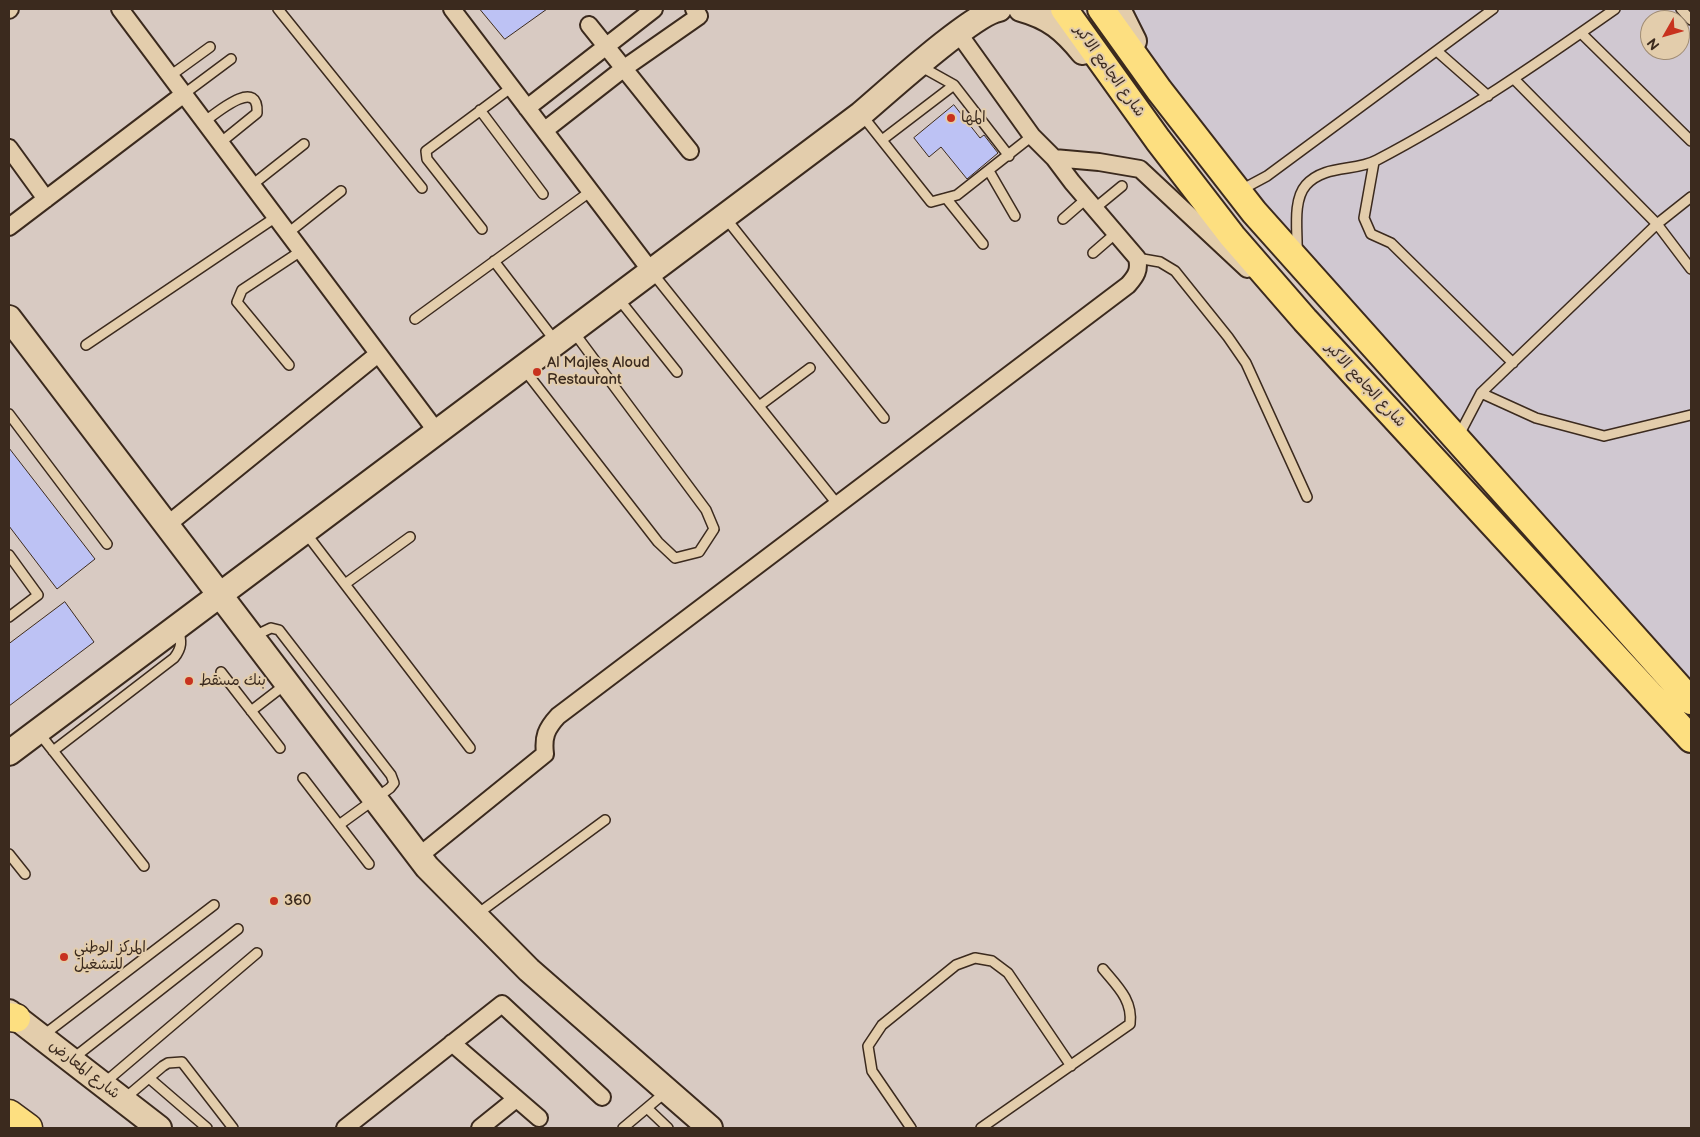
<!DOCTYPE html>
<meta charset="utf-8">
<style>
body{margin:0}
#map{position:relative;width:1700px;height:1137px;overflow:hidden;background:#d8cac2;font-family:"Balsamiq Sans",sans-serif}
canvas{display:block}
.frame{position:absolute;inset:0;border:10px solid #3b2a1e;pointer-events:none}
.north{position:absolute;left:1640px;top:10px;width:50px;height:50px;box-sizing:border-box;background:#e3cdac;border:1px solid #a08c73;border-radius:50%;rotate:232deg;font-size:14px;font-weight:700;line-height:20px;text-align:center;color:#3b2a1e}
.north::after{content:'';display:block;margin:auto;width:18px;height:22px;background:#c8321e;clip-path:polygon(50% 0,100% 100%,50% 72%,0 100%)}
</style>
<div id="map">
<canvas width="1700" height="1137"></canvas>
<div class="frame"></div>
<div class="north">N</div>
</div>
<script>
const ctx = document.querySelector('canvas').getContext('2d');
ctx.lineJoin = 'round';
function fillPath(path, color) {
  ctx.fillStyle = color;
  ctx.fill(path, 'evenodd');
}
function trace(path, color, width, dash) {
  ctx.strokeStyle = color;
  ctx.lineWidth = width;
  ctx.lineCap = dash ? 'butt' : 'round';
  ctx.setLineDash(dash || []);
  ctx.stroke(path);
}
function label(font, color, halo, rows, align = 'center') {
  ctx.font = font + ' "Balsamiq Sans","Playpen Sans Arabic",sans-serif';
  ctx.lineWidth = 4;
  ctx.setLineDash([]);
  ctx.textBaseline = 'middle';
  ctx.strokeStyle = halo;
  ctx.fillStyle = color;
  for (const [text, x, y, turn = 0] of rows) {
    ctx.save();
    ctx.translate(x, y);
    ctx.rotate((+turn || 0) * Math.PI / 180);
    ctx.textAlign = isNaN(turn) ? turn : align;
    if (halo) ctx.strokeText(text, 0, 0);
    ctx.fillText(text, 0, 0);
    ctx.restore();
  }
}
fillPath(new Path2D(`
 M1101,9H1691V703L1459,442ZM1650,20H1680V50H1650Z`), '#d0c8d1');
const building = new Path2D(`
 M480,9H547L505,39Z
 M954,105L980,138L984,135L998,153L967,179L941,147L929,157L914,138Z
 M9,448L95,559L57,589L9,526Z
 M65,602L94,642L9,706V644Z`);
fillPath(building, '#bdc2f4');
trace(building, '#3b2a1e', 1);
const lane = new Path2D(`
 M278,9L422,188
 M1681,9L1691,20
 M1581,33L1691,141
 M1438,52L1488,96
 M920,66L954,85
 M170,76L210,47
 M1514,79L1657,224L1691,269
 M184,94L231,59
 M480,110L543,194
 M861,114L931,202L957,195L1032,136
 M204,122C215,114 259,76 257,113L220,143
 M882,140L954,85L1009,156
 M1374,162L1364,218L1371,234L1391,243L1513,363
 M989,171L1015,216
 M252,185L304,144
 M1239,191L1267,176L1493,9
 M946,198L983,244
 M1094,209L1122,186
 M724,216L884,418
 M1063,219L1086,199
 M482,229L427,159L426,151L512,87
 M288,233L341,191
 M1297,252C1298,233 1292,201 1306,185C1325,164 1355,172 1377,160C1461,116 1538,63 1615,9
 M1093,253L1116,233
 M1137,258L1160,262L1175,271L1228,337L1246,363L1307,497
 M494,261L556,342
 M651,271L838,505
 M618,298L677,372
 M415,319L591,191
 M86,345L276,217
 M289,365L237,302L242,290L301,251
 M523,368L658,542L675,558L699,552L714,529L706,510L573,331
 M1481,393L1536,418L1604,436L1691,415
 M759,406L810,368
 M9,414L107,544
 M1458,437L1481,393L1657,224L1691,197
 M305,532L470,748
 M9,555L38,595L9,617
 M345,584L410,537
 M252,637L271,628L279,630L391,775L394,783L390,788L339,825
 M221,672L280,748
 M251,711L286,684
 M39,733L144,866
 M53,751L174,658C182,648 182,641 178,629
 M303,778L369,864
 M9,854L25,874
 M476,915L605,820
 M41,1037L214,905
 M71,1060L238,929
 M149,1078L207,1128
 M103,1084L257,953
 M124,1099L163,1066L168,1063L182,1062L233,1128
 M647,1108L668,1128
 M623,1128L667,1091
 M911,1128L872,1071L868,1046L882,1025L956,965L975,958L992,961L1008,973L1071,1066
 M981,1128L1130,1024C1133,1000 1117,986 1103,969`);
const street = new Path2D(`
 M120,9L437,432
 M452,9L651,271
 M9,10L10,9
 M589,25L690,151
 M527,108L654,9
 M545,130L623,69L699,16L694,9
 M9,148L46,199
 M1054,158L1099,162L1140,169L1247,269
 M9,227L184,94
 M167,525L378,354
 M419,856L545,754C543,737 546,729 558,716L1128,285C1136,276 1140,270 1137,258L1072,182L1054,158L1032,136L959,34
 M452,1043L539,1118
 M345,1128L502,1004L602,1097
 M480,1128L516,1099`);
const secondary = new Path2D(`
 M1021,9C1050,17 1064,29 1083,52
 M1118,9L1134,41
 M9,318L427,867L529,970L710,1128
 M9,753L861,114C887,92 972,14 999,9
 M9,1012L159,1128`);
const primary = new Path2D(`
 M1064,9L1158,140L1232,236L1305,320L1691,739
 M1101,9L1159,90L1254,212L1691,701`);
const highway = new Path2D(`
 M9,1017L16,1018
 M9,1114L28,1128`);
trace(lane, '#3b2a1e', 12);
trace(street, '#3b2a1e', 20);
trace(secondary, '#3b2a1e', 28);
trace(primary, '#3b2a1e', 30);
trace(highway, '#3b2a1e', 31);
trace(lane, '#e3cdac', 9);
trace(street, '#e3cdac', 16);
trace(secondary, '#e3cdac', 24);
trace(primary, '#fddf80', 26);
trace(highway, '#fddf80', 28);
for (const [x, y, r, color] of [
 [951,118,5,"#c8321e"],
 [537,372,5,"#c8321e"],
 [189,681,5,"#c8321e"],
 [274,901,5,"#c8321e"],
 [64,957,5,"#c8321e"]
]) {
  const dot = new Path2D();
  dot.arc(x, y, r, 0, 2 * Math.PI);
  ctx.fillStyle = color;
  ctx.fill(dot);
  trace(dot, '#e3cdac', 2);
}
label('15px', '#3b2a1e', '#e3cdac', [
 ["شارع الجامع الاكبر",1109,71,54],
 ["شارع الجامع الاكبر",1365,385,47],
 ["شارع المعارض",84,1070,38]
]);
label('15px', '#3b2a1e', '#e3cdac', [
 ["المه‍ا",961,118],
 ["Al Majles Aloud",547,363],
 ["Restaurant",547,380],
 ["بنك مسقط",199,681],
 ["360",284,901],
 ["المركز الوطني",74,948],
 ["للتشغيل",74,965]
], 'left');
</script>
